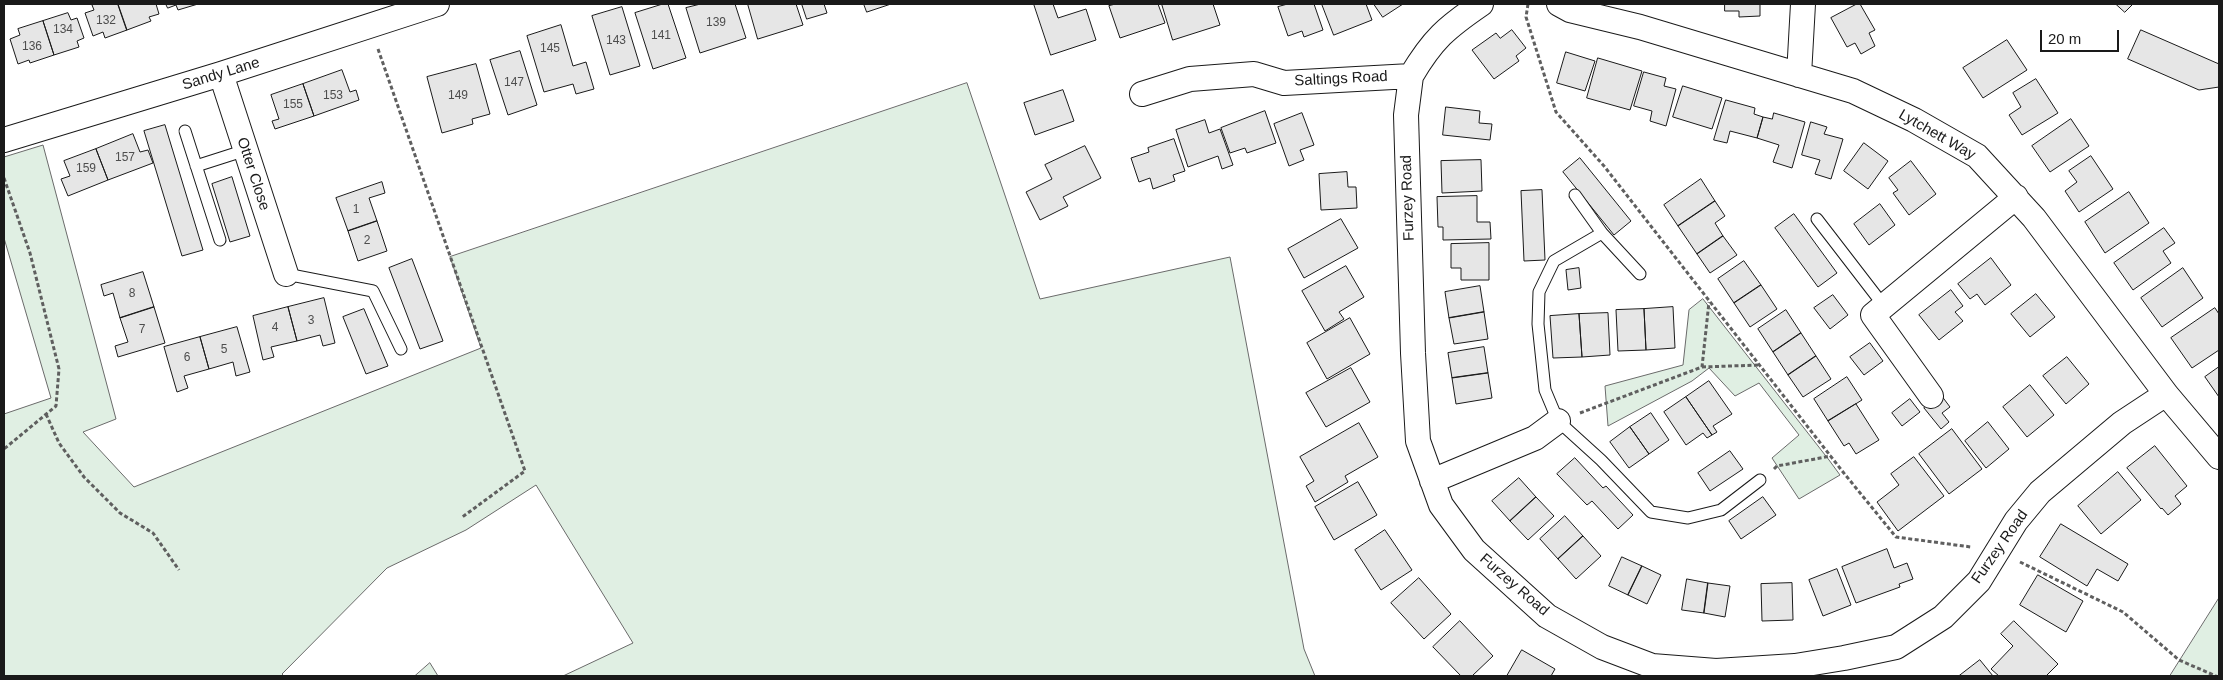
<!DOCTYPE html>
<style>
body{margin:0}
#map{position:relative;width:2223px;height:680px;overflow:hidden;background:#fff;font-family:Helvetica,sans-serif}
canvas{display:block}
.frame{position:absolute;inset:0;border:5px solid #1a1a1a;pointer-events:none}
.scale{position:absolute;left:2040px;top:30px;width:79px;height:22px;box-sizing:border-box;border:2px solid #1a1a1a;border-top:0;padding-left:6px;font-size:15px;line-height:18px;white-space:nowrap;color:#1a1a1a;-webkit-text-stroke:4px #fff;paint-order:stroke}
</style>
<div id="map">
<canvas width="2223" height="680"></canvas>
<div class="frame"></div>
<div class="scale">20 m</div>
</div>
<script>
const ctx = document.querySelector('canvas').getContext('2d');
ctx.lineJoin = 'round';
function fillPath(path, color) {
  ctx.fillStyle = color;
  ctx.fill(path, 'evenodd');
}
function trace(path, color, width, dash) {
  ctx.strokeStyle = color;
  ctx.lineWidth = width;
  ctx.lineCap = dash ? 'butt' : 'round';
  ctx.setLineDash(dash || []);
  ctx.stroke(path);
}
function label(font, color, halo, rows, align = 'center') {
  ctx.font = font + ' Helvetica,sans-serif';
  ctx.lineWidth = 4;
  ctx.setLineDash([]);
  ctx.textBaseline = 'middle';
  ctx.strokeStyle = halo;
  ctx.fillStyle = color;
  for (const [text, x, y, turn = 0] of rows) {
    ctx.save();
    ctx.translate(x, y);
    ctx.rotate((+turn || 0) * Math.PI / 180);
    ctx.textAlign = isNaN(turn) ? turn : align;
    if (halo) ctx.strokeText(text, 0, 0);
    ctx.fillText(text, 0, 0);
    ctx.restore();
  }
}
const green = new Path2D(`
 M967,83L1040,299L1230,257L1304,649L1315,676H563L633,643L536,485L466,530L387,568L282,674L284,676H4V414L51,398L4,238V157L43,145L116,419L83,432L134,487L481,348L450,257Z
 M1703,299L1829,460L1840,475L1799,499L1772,458L1799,435L1759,383L1735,396L1709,368L1692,381L1608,426L1605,386L1683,365L1689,310Z
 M2219,598V676H2170Z
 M430,663L438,676H415Z`);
fillPath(green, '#e0efe3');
trace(green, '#6a6a6a', 1);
const building = new Path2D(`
 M118,4L127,30L105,38L103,32L93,36L85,13L94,10L92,5L94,4Z
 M118,4H156L159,14L149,17L151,21L127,30Z
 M166,4H198L178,10L176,5L168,8Z
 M663,4H668L686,58L653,69L635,13Z
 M701,4H735L746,38L700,53L686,8Z
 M748,4H796L803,25L758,39Z
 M802,4H824L827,13L807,19Z
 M864,4H891L867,12Z
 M1034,4H1053L1058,18L1086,9L1096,40L1051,55Z
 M1116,4H1158L1165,23L1120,38L1109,6Z
 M1162,4H1213L1220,25L1173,40Z
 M1288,4H1314L1323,30L1304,37L1302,31L1288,36L1278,7Z
 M1322,4H1366L1372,20L1334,35Z
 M1374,4H1403L1383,17Z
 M1725,4H1760V16L1739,17V11H1725Z
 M1857,4H1860L1875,30L1869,33L1875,46L1861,54L1855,43L1847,47L1831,18Z
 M2116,4H2133L2125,12Z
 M622,7L640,66L610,75L592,16Z
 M68,13L71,20L77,18L84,38L77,41L79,47L54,55L43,21Z
 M43,21L54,55L30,63L29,60L18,64L10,39L20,35L18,29Z
 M561,25L573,66L586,62L594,89L576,94L573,84L544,92L527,36Z
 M1512,30L1526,48L1516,56L1519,61L1494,79L1472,50L1496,33L1500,38Z
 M2141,30L2219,64V87L2199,90L2128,59Z
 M2007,40L2027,70L1983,98L1963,68Z
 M520,51L537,105L508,115L490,60Z
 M1566,52L1595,61L1585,91L1557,83Z
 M1598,58L1642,71L1630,110L1587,98Z
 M476,64L490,114L472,119L473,124L442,133L427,77Z
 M342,70L350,92L356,90L359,100L314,116L303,84Z
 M1644,72L1666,78L1664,86L1676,89L1666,126L1650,121L1652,111L1634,106Z
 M2036,79L2058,113L2022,135L2009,115L2021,107L2013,93Z
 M303,84L314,116L275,129L272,121L279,119L271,95Z
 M1683,86L1722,98L1712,129L1673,117Z
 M1063,90L1074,121L1035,135L1024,103Z
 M1726,100L1755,108L1754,114L1763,117L1757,138L1730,131L1727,143L1714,140Z
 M1446,107L1480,111L1479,123L1492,124L1490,140L1443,135Z
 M1265,111L1276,143L1247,153L1245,148L1230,153L1221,128Z
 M1302,113L1314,145L1300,150L1304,160L1289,166L1274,124Z
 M1774,113L1805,122L1792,168L1773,162L1779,145L1757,138L1763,117L1772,119Z
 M2071,119L2089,146L2050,172L2032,146Z
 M1205,120L1209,133L1220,129L1233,165L1222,169L1218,156L1188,167L1176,130Z
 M1811,122L1827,127L1824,134L1843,139L1831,179L1815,174L1820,160L1802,155Z
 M165,125L203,250L182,256L144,131Z
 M133,134L140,152L148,150L153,163L108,180L96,149Z
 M1174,139L1185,171L1173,175L1175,181L1153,189L1150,178L1139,182L1131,158L1149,152L1148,148Z
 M1864,143L1888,161L1868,189L1844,171Z
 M1085,146L1101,178L1063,197L1068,206L1040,220L1026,192L1052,179L1045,165Z
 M96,149L108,180L68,196L61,179L70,176L64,161Z
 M2091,156L2113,189L2079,212L2065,191L2077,182L2069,171Z
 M1580,158L1631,221L1614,235L1563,172Z
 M1481,160L1482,191L1442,193L1441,161Z
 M1911,161L1936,194L1909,215L1893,193L1898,190L1889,178Z
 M1347,172L1348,187H1356L1357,208L1321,210L1319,174Z
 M232,177L250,236L230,242L212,184Z
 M1701,179L1715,201L1678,226L1664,205Z
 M382,182L385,193L369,198L377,221L348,231L336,198Z
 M1542,190L1545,260L1524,261L1521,191Z
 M2129,192L2149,223L2105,253L2085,222Z
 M1477,196V222H1490L1491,239L1443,240V227H1438L1437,197Z
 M1715,201L1725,216L1715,223L1723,236L1697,254L1678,226Z
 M1880,204L1895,225L1869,245L1854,224Z
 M1794,214L1837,273L1818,287L1775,228Z
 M1341,219L1358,248L1304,278L1288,249Z
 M377,221L387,251L358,261L348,231Z
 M2164,228L2175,243L2163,251L2171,263L2133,290L2114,263Z
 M1723,236L1737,255L1710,273L1697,254Z
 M1489,243V280H1461V268H1451V244Z
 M1991,258L2011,285L1985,305L1977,294L1970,299L1958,284Z
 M412,259L443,341L420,349L389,268Z
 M1744,261L1761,285L1734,303L1718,279Z
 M1346,266L1364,297L1339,312L1344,319L1325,331L1302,291Z
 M1579,268L1581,288L1568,290L1566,270Z
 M2183,268L2203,298L2162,327L2141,298Z
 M143,272L154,307L120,318L113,293L104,296L101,285Z
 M1761,285L1777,309L1750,327L1734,303Z
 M1480,286L1484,312L1449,318L1445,292Z
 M1951,290L1963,306L1955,312L1963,321L1939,340L1919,315Z
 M2036,294L2055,317L2030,337L2011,314Z
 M1833,295L1848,315L1830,329L1814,308Z
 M324,298L335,343L323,346L320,335L297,341L288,307Z
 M154,307L165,343L118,357L115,346L128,342L120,318Z
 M288,307L297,341L271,347L274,357L263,360L253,316Z
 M1673,307L1675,348L1646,350L1644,309Z
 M2215,308L2219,314V350L2192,368L2171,338Z
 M364,309L388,366L366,374L343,317Z
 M1644,309L1646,350L1618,351L1616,310Z
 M1786,310L1801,333L1773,352L1758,329Z
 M1484,312L1488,339L1454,344L1449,318Z
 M1608,313L1610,355L1582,357L1579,314Z
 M1579,314L1582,357L1553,358L1550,316Z
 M1350,318L1370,354L1327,379L1307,343Z
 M237,327L250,372L236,376L233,362L209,369L200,337Z
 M1801,333L1816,356L1788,375L1773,352Z
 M200,337L209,369L184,376L188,388L177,392L164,347Z
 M1870,343L1883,361L1864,375L1850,357Z
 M1484,347L1488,373L1452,378L1448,353Z
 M1816,356L1831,379L1803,397L1788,375Z
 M2067,357L2089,384L2066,404L2043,376Z
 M2219,367V397L2205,377Z
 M1351,368L1370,402L1326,427L1306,393Z
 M1488,373L1492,398L1456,404L1452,378Z
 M1847,377L1862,400L1828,421L1814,399Z
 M1709,381L1732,414L1713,426L1717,432L1712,435L1686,397Z
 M2030,385L2054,415L2027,437L2003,407Z
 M1941,395L1950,407L1942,413L1949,422L1941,429L1924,408Z
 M1686,397L1712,435L1707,438L1703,433L1686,445L1664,412Z
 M1910,399L1920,412L1902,426L1892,413Z
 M1856,404L1879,440L1856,454L1849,443L1844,446L1828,421Z
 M1651,413L1669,440L1649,454L1630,427Z
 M1988,422L2009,449L1986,468L1965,441Z
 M1359,423L1378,457L1345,476L1348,482L1315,502L1306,486L1314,481L1300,457Z
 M1630,427L1649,454L1629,468L1610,442Z
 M1952,429L1982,469L1949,494L1919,454Z
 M2155,446L2187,486L2175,496L2181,504L2168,515L2162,508L2161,509L2127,468Z
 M1730,451L1743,469L1710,491L1698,473Z
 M1914,457L1944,496L1898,531L1877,502L1899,485L1891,474Z
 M1575,458L1603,488L1606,486L1633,515L1618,529L1592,501L1587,505L1557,474Z
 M2118,472L2141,500L2101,534L2078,506Z
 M1519,478L1536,497L1510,521L1492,501Z
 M1358,482L1377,515L1334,540L1315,507Z
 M1536,497L1554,516L1528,540L1510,521Z
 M1763,497L1776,515L1741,539L1729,521Z
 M1565,516L1583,536L1558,559L1540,539Z
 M2061,524L2128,564L2118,581L2097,569L2087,586L2040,557Z
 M1385,530L1412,570L1381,590L1355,550Z
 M1583,536L1601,556L1576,579L1558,559Z
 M1887,549L1894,568L1907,563L1913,579L1899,584L1900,587L1856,603L1842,567Z
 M1622,557L1642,566L1628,595L1609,586Z
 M1642,566L1661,575L1647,604L1628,595Z
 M1837,569L1851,605L1823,616L1809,580Z
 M2038,575L2083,601L2066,632L2020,605Z
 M1419,578L1451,614L1424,639L1391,603Z
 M1687,579L1708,583L1704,613L1682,610Z
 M1708,583L1730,586L1725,617L1704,613Z
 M1792,583L1793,620L1762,621L1761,584Z
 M1460,621L1493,656L1472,676H1461L1433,647Z
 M2014,621L2058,664L2046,676H1999L1991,669L2013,646L2001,634Z
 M1522,650L1555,669L1551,676H1507Z
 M1980,660L1993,676H1959Z`);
fillPath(building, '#e6e6e6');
trace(building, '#1a1a1a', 1);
const lane = new Path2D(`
 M185,131L220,240
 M196,166L246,150
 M1575,195L1602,233L1640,274
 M1817,219L1884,306
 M1602,233L1554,261L1539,292L1538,324L1545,390L1558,421L1601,460L1651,512L1688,518L1721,510L1760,480
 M286,274L373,291L401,349`);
const street = new Path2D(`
 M1559,4L1570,10L1640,27L1853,91L1914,120L1977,156L2034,218L2166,394L2219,457
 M221,74L286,274
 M1799,75L1803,4
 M1411,76L1406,115L1413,353L1418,441L1441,505L1474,550L1547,616L1602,647L1652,666L1716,671L1795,666L1844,658L1896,647L1943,617L1979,581L2016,521L2040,492L2122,423L2166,394
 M1142,94L1190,79L1254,74L1284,83L1411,76C1433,39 1446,28 1481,4
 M4,140L221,74L437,4
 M1931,396L1873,315L2016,197
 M1432,481L1535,438L1558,421`);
trace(lane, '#1a1a1a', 13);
trace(street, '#1a1a1a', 26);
trace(new Path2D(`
 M1528,4L1526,17L1556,112L1604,166L1843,472L1896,537L1971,547
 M378,49L525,471L461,518
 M4,178L30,253L59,369L56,406L4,449
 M1702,367L1759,365
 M1580,413L1702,367L1709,302
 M46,414L59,443L84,477L120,513L153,533L179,570
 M1774,469L1777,466L1831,456
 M2020,562L2123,612L2179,660L2216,676`), '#5f5f5f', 3, [4, 2.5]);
trace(lane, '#fff', 11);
trace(street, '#fff', 24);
label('12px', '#4d4d4d', null, [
 ["132",106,21],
 ["139",716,23],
 ["134",63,30],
 ["141",661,36],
 ["143",616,41],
 ["136",32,47],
 ["145",550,49],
 ["147",514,83],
 ["153",333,96],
 ["149",458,96],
 ["155",293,105],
 ["157",125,158],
 ["159",86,169],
 ["1",356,210],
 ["2",367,241],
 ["8",132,294],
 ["3",311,321],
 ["4",275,328],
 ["7",142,330],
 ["5",224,350],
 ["6",187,358]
]);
label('15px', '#1a1a1a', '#fff', [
 ["Sandy Lane",221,74,-17],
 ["Saltings Road",1341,79,-3],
 ["Lytchett Way",1937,135,30],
 ["Otter Close",253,174,72],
 ["Furzey Road",1408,198,-92],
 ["Furzey Road",2000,547,-55],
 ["Furzey Road",1514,585,41]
]);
</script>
